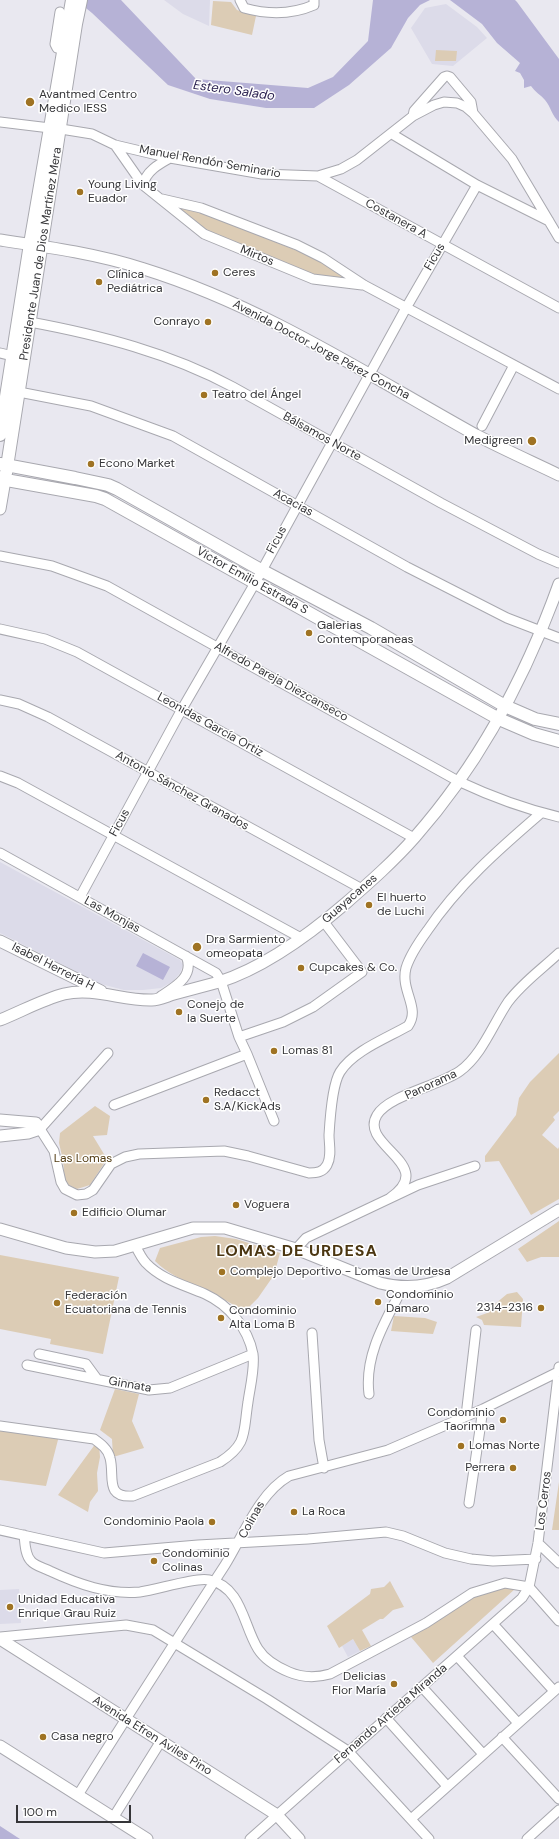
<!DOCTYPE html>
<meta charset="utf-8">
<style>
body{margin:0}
#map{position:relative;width:559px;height:1839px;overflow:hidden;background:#e9e8f0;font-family:"DM Sans",sans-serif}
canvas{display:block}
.scale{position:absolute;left:16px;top:1805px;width:115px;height:18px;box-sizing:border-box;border:2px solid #353538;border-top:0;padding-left:5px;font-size:12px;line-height:14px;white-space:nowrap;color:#353538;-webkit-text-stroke:3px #fff;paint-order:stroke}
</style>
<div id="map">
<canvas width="559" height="1839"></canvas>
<div class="scale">100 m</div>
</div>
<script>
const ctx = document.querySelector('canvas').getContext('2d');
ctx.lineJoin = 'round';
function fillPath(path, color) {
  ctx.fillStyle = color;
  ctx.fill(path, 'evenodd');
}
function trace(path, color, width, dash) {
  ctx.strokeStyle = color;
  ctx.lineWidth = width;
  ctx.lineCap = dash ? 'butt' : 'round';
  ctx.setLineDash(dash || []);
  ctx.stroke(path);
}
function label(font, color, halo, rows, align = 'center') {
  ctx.font = font + ' "DM Sans",sans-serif';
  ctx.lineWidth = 3;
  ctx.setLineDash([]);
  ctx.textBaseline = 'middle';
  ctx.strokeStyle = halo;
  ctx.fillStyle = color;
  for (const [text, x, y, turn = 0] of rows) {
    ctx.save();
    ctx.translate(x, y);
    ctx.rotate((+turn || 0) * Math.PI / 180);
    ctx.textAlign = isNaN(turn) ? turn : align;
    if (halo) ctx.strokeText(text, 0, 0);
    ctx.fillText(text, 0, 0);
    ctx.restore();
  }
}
fillPath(new Path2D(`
 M164,0H210L209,26L183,14Z
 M446,4L477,27L487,38L453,66L432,64L411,28L425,8Z
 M0,862L180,960L183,965L180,973L172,982L161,988L143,990H124L101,984L0,933Z
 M19,1589L21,1623L0,1624V1590Z
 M353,1639L360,1651L348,1657L342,1646Z`), '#dcdbe9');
fillPath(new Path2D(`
 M213,1L231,2L237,10L256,16L252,35L211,25Z
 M436,50L457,51L456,61H435Z
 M159,202L180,204L318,259L364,285L313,278L203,237Z
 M559,1053V1111L553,1117L555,1120L542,1135L558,1149L559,1147V1199L531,1215L499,1161L485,1162V1156L516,1115L519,1098L530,1082Z
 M95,1106L110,1116L107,1135L93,1136L107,1159L90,1185L77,1189L65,1183L63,1160L59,1143L60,1133Z
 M559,1221V1257H541L527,1262L518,1249Z
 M215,1236L236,1239L280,1253L274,1275L258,1298L244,1312C217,1291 178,1284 155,1261L160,1248L201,1237Z
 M0,1255L119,1277L103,1354L50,1344L51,1339L0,1329Z
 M517,1292L523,1299L521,1327L484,1325L482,1320L476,1317L490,1312L489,1309L507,1294Z
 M394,1316L425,1318L437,1322L433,1334L391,1331Z
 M115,1389L139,1394L132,1421L144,1448L113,1457L112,1439L100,1430Z
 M0,1428L59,1436L46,1486L0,1480Z
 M96,1443L99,1445L100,1457L97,1473L98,1491L90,1502L88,1512L58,1495Z
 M559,1482V1530H552Z
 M390,1581L404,1607L393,1610L383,1619H380L362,1630L371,1646L360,1651L353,1639L339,1648L327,1626L370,1594L371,1589L384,1587Z
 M512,1586L515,1589L433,1663L411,1637L425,1625L473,1594Z`), '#dcccb5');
fillPath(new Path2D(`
 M76,0H121L196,79L308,88L333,77L368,41L373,0H430L420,5L408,18L391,48L349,85L314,108H266L210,99L168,85L92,13Z
 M450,0H515L517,2L559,59V122C552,116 551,107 545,100C541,95 535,92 531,86L524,88V80L520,73L515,71L520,63L497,43L482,24Z
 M143,953L170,967L163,980L136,966Z
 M0,1826L20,1839H0Z`), '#b6b2d6');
const minor = new Path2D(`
 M240,0L244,8C269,15 291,15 314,5V0
 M60,12L55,44L57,48L63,49
 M413,116L414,111L444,77L447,76L450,77L471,102L473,113
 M0,122L50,128
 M61,129L92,134L115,145L170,158L262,174L318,176L341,169L357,160L413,116L434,105L444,102L457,103L466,107L473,113L512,159L559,238
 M392,134L477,185L549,221
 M115,145L143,185L204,234L313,279L362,285
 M318,176L559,308
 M143,185C146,171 159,164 170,158
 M162,199L201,208L297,245L323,258L364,285L559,389
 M30,322C100,335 170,353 233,387L441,503L538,554L559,563
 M0,353L13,356
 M19,392L91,406L173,436L407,567L507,618L559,638
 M482,426L514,365
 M0,556L52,566L107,586L458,781C490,796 525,809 559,817
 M0,629L45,639L77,652L414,838
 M0,700L19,704L48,717L362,889
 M0,776L18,783L301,938
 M0,853L216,973L221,981L239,1037L247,1054L274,1121
 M80,897L182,709L255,583L406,308L477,185
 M161,996C175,987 195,976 186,956
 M239,1037L283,1022L313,1007L362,972L324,922
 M108,1053L40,1129L54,1151L61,1182L65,1189L77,1195L86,1194L93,1190L111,1164L125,1157L139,1154L224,1151L248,1156L309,1173C317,1173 323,1172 327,1165C332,1156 329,1144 329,1135C330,1118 332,1085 340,1072C353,1051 387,1038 408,1026C421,1008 400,991 406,968C410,955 419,942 427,931C458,885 499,849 541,813
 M114,1105L247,1054
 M390,1198C439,1164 358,1146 377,1115C389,1095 439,1086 460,1071C482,1055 493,1024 508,1002C522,983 542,969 559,953
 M296,1249L306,1238L418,1185L475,1166
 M312,1333L319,1440L324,1468
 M39,1354L86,1364L97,1379
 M27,1365L149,1390L170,1388L253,1354
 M369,1394C364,1355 386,1320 403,1287
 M466,1416L476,1330
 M0,1426L94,1439C101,1444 108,1449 110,1458C115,1476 104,1498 133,1496L220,1462C248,1444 243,1433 248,1402C250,1387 255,1369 253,1354C248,1328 229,1305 205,1294C185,1285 162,1280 146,1263C142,1259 138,1251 135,1245
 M469,1503L483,1409
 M0,1530L104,1553L198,1545L308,1539L386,1532L403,1536L445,1553L471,1559L493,1561L536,1559
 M24,1535C25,1543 25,1555 31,1561C35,1566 44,1568 50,1571C78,1584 108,1595 140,1592C157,1590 195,1577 209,1580C242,1587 243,1625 258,1649C265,1660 277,1667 289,1672C303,1678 316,1678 330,1674L426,1623L472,1593L505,1583L529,1587L559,1621
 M538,1543L559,1563
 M493,1624L554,1691
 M0,1637L126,1625L153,1630L267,1699L348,1751L429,1839
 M457,1656L518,1723
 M422,1687L483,1754
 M386,1718L447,1786
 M502,1737L559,1799
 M78,1795C126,1718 175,1642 225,1565C243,1536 259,1493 289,1476L388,1450L483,1409L558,1372
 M113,1818L161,1741
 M411,1819L559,1687
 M250,1839L522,1598L529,1587L538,1543L559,1367
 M527,1839L559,1810`);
const tertiary = new Path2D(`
 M0,240C48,247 98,254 144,269C263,306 368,375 476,435C503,449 532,462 559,475
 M0,509L5,480
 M0,941L101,991
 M0,1020C20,1012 44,999 64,994C94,987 123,1001 152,1000C159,1000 167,996 174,994C189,990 204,986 219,982C263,968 311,933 346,903C370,882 394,861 415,837C480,763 526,676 559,584
 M0,1120L36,1123L40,1129L28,1133L0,1136
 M0,1229L66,1248L95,1252L115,1251L193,1228H225L296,1249L380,1283C404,1289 425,1288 447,1278L559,1210
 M0,1639L277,1815L299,1839
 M0,1746L147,1839`);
const secondary = new Path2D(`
 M0,435L30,244L72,0
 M0,464L75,478L108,485L117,489L261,570L371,628L505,706L535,719L559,724
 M6,473L76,24L81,0
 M0,479L96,496L105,499L499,719L534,734L559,741`);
trace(minor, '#a8a8af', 11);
trace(tertiary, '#a8a8af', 13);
trace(secondary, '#a8a8af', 14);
trace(minor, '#fff', 9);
trace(tertiary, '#fff', 11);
trace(secondary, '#fff', 12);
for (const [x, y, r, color] of [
 [30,102,5,"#9f7323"],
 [80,192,4,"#9f7323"],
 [215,273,4,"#9f7323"],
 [99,282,4,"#9f7323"],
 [208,322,4,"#9f7323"],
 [204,395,4,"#9f7323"],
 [532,441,5,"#9f7323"],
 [91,464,4,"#9f7323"],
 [309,633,4,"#9f7323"],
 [369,905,4,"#9f7323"],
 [197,947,5,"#9f7323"],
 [301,968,4,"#9f7323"],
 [179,1012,4,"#9f7323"],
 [274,1051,4,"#9f7323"],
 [206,1100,4,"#9f7323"],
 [236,1205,4,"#9f7323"],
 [74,1213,4,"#9f7323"],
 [222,1272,4,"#9f7323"],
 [378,1302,4,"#9f7323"],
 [57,1303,4,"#9f7323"],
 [541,1308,4,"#9f7323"],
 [221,1318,4,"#9f7323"],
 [503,1420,4,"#9f7323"],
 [461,1446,4,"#9f7323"],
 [513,1468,4,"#9f7323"],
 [294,1512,4,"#9f7323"],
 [212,1522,4,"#9f7323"],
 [154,1561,4,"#9f7323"],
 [10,1607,4,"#9f7323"],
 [394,1684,4,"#9f7323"],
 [43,1737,4,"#9f7323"]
]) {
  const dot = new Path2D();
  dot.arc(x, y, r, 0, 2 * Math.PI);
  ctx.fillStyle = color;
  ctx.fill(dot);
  trace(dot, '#fff', 1.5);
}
label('12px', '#353538', '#fff', [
 ["Avantmed Centro",39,95],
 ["Medico IESS",39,109],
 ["Young Living",88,185],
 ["Euador",88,199],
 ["Ceres",223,273],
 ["Clínica",107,275],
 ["Pediátrica",107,289],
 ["Conrayo",200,322,"right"],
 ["Teatro del Ángel",212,395],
 ["Medigreen",523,441,"right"],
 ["Econo Market",99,464],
 ["Galerias",317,626],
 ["Contemporaneas",317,640],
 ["El huerto",377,898],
 ["de Luchi",377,912],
 ["Dra Sarmiento",206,940],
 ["omeopata",206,954],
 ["Cupcakes & Co.",309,968],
 ["Conejo de",187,1005],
 ["la Suerte",187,1019],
 ["Lomas 81",282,1051],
 ["Redacct",214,1093],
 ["S.A/KickAds",214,1107],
 ["Voguera",244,1205],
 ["Edificio Olumar",82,1213],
 ["Complejo Deportivo - Lomas de Urdesa",230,1272],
 ["Condominio",386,1295],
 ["Damaro",386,1309],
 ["Federación",65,1296],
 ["Ecuatoriana de Tennis",65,1310],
 ["2314-2316",533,1308,"right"],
 ["Condominio",229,1311],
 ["Alta Loma B",229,1325],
 ["Condominio",495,1413,"right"],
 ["Taorimna",495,1427,"right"],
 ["Lomas Norte",469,1446],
 ["Perrera",505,1468,"right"],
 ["La Roca",302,1512],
 ["Condominio Paola",204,1522,"right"],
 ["Condominio",162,1554],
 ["Colinas",162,1568],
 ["Unidad Educativa",18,1600],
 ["Enrique Grau Ruiz",18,1614],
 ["Delicias",386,1677,"right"],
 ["Flor María",386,1691,"right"],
 ["Casa negro",51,1737]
], 'left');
label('12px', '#353538', '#fff', [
 ["Manuel Rendón Seminario",210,162,10],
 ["Costanera A",396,219,29],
 ["Presidente Juan de Dios Martínez Mera",41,254,-81],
 ["Mirtos",257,256,22],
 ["Ficus",435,257,-60],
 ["Avenida Doctor Jorge Pérez Concha",321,350,28],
 ["Bálsamos Norte",322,437,29],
 ["Acacias",293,503,29],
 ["Ficus",277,540,-62],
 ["Víctor Emilio Estrada S",252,581,29],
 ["Alfredo Pareja Diezcanseco",281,682,29],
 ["Leonidas García Ortiz",210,725,29],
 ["Antonio Sánchez Granados",182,791,29],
 ["Ficus",120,823,-61],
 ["Guayacanes",350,899,-41],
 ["Las Monjas",112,915,29],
 ["Isabel Herrería H",53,967,27],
 ["Panorama",431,1085,-25],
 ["Ginnata",130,1385,10],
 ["Los Cerros",544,1501,-83],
 ["Colinas",252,1520,-61],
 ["Fernando Artieda Miranda",391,1714,-41],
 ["Avenida Efren Aviles Pino",152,1736,32]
]);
label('12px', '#533c13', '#fff', [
 ["Las Lomas",83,1159]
]);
label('italic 13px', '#2d2452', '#fff', [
 ["Estero Salado",234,91,8]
]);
ctx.letterSpacing = '1px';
label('bold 16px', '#4b3611', '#fff', [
 ["LOMAS DE URDESA",297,1252]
]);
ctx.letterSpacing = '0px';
</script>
